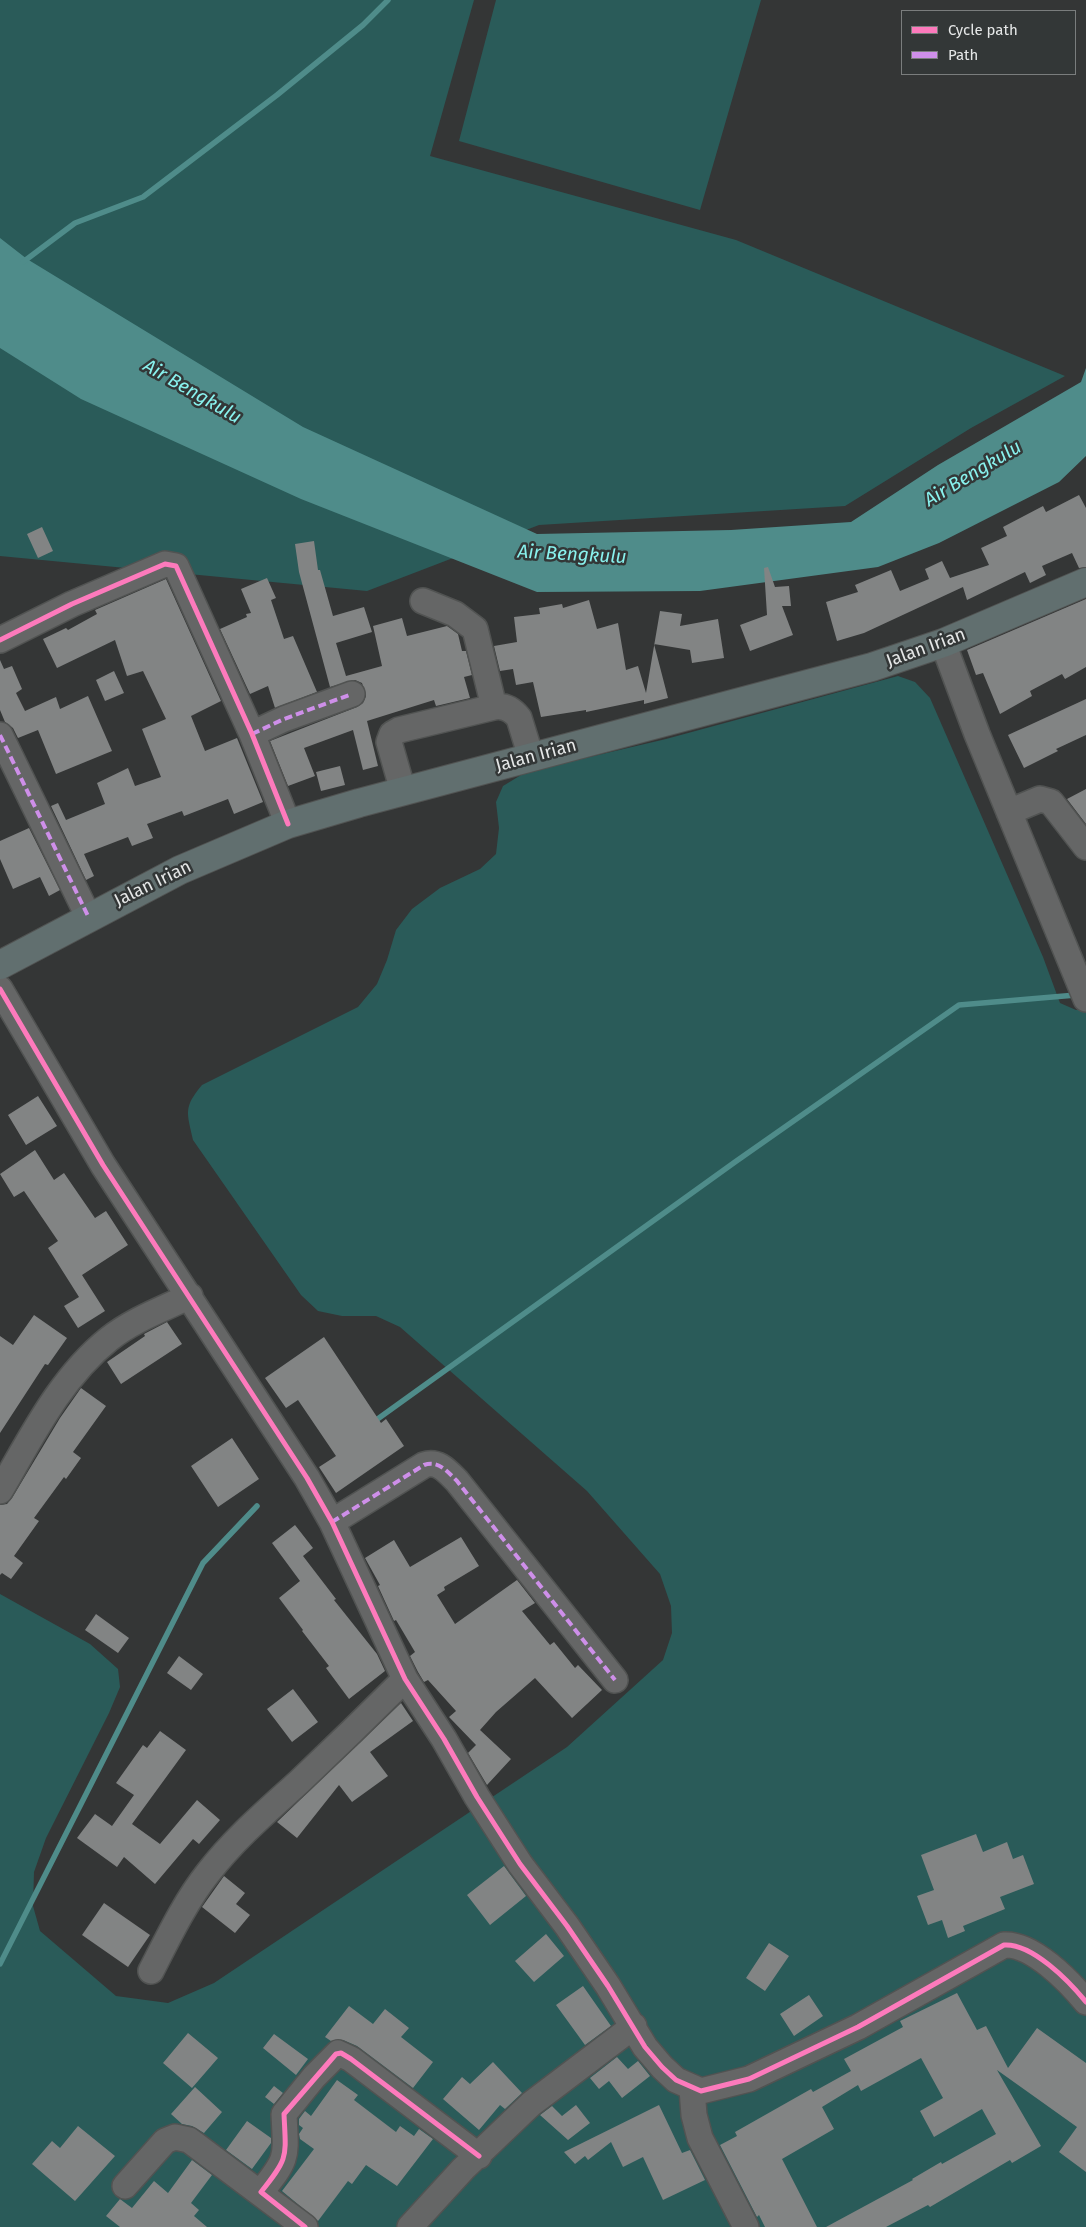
<!DOCTYPE html>
<style>
body{margin:0}
#map{position:relative;width:1086px;height:2227px;overflow:hidden;background:#343636;font-family:"Fira Sans",sans-serif}
canvas{display:block}
.legend{position:absolute;left:901px;top:10px;width:175px;height:65px;box-sizing:border-box;background:#333737;border:1px solid #7a7d7d;margin:0;padding:6px 9px;list-style:none;font-size:15px;color:#e5e7e7}
.legend li{display:flex;align-items:center;gap:10px;height:25px}
.legend b{width:25px;border:1px solid #7a7d7d}
</style>
<div id="map">
<canvas width="1086" height="2227"></canvas>
<ul class="legend">
<li><b style="height:6px;background:#fd7abc"></b>Cycle path</li>
<li><b style="height:6px;background:#ce8fe9"></b>Path</li>
</ul>
</div>
<script>
const ctx = document.querySelector('canvas').getContext('2d');
ctx.lineJoin = 'round';
function fillPath(path, color) {
  ctx.fillStyle = color;
  ctx.fill(path, 'evenodd');
}
function trace(path, color, width, dash) {
  ctx.strokeStyle = color;
  ctx.lineWidth = width;
  ctx.lineCap = dash ? 'butt' : 'round';
  ctx.setLineDash(dash || []);
  ctx.stroke(path);
}
function label(font, color, halo, rows, align = 'center') {
  ctx.font = font + ' "Fira Sans",sans-serif';
  ctx.lineWidth = 5;
  ctx.setLineDash([]);
  ctx.textBaseline = 'middle';
  ctx.strokeStyle = halo;
  ctx.fillStyle = color;
  for (const [text, x, y, turn = 0] of rows) {
    ctx.save();
    ctx.translate(x, y);
    ctx.rotate((+turn || 0) * Math.PI / 180);
    ctx.textAlign = isNaN(turn) ? turn : align;
    if (halo) ctx.strokeText(text, 0, 0);
    ctx.fillText(text, 0, 0);
    ctx.restore();
  }
}
fillPath(new Path2D(`
 M0,0H474L430,156L736,240L1065,376L971,428L845,506L539,525L367,591L0,556Z
 M496,0H761L700,210L459,141Z
 M898,676L915,682L930,698L1043,957L1060,1003L1076,1010H1086V2227H0V1594L90,1644L118,1669L120,1687L109,1713L46,1838L34,1872L33,1906L40,1931L116,1996L168,2003L214,1983L567,1747L663,1660L672,1633L671,1606L660,1574L587,1491L400,1327L376,1316H342L318,1311L301,1295L193,1140C187,1112 183,1108 202,1085L358,1007L377,984L387,960L396,930L412,909L440,888L480,869L496,854L499,828L496,802L503,786L526,772L666,739Z`), '#2a5b59');
fillPath(new Path2D(`
 M0,238L27,259L303,427L537,534L731,530L851,522L938,465L1081,382L1086,368V456L1059,482L939,543L878,567L700,591L537,592L301,499L81,399L0,348Z`), '#4f8c8a');
trace(new Path2D(`
 M23,262L75,223L143,197L277,95L363,25L388,0
 M372,1423L735,1162L959,1005L1076,995
 M0,1964L203,1563L257,1506`), '#4f8c8a', 5.5);
fillPath(new Path2D(`
 M1079,495L1086,508V567L1079,568L1072,553L1042,566L1046,575L1030,583L1025,572L967,600L963,587L864,633L837,641L826,602L858,592L855,585L891,570L900,591L929,579L925,569L942,561L950,578L989,565L981,548L1007,536L1003,527L1043,506L1046,512Z
 M42,527L53,551L38,558L27,534Z
 M314,541L318,570H320L333,616L364,607L372,632L336,643L346,676L382,666L373,626L402,618L407,636L447,626L458,634L462,651H466L472,675L464,677L470,698L436,706L434,700L367,721L378,766L363,770L353,730L304,748L315,776L288,786L270,741L357,707L363,703L366,696L362,683L355,680L330,687L299,572L295,544Z
 M768,567L775,587L789,586L791,606H782L793,635L750,651L740,625L767,615L764,568Z
 M267,578L276,598L271,600L284,639L293,636L317,692L275,708L268,686L250,694L220,629L247,617L246,614L251,613L241,589Z
 M166,579L221,701L191,716L205,751L237,738L263,802L234,814L228,799L184,816L182,811L147,824L153,838L132,846L128,837L84,854L94,876L86,880L51,806L58,803L66,820L105,804L97,783L128,768L135,786L161,777L142,729L166,719L143,671L127,676L115,640L57,668L43,639L66,628L68,630L97,614L95,610Z
 M1086,599V667L1065,679L1062,674L1030,691L1032,696L1000,714L983,673L976,675L967,650Z
 M589,600L597,629L618,623L626,670L638,666L646,693L660,611L682,614L680,626L718,619L724,658L692,663L690,650L654,644L668,698L644,704V700L586,712V710L541,717L533,682L516,685L513,669L500,671L494,646L517,642L514,617L540,614L539,608L562,604L563,608Z
 M0,660L4,669L12,666L22,689L16,693L25,711L56,697L60,709L88,696L112,751L56,774L38,730L18,738L13,728L5,722L0,710Z
 M114,671L124,693L105,701L96,680Z
 M1086,699V735L1056,749L1058,751L1024,768L1008,735Z
 M340,766L345,785L321,791L316,772Z
 M1086,789V824L1067,799Z
 M29,828L60,890L49,896L40,877L13,889L0,859V841Z
 M38,1096L57,1126L26,1145L8,1115Z
 M35,1150L54,1180L64,1173L95,1218L106,1211L128,1245L82,1275L105,1311L78,1328L64,1306L79,1297L48,1248L58,1241L24,1191L14,1197L0,1174Z
 M34,1315L67,1338L48,1365L45,1364L0,1433V1336L13,1345Z
 M167,1322L182,1344L121,1384L107,1362L145,1336L144,1334Z
 M324,1337L381,1423L386,1419L404,1446L336,1493L319,1467L336,1456L298,1400L286,1408L265,1378Z
 M81,1388L106,1406L73,1452L81,1458L66,1479L64,1477L34,1518L39,1521L14,1556L23,1563L11,1579L2,1573L0,1575V1505L7,1504L12,1498L60,1418Z
 M232,1438L259,1479L218,1507L191,1466Z
 M295,1525L313,1548L303,1556L336,1599L334,1600L377,1654L385,1671L349,1699L326,1668L329,1666L302,1631L303,1630L279,1598L300,1581L272,1543Z
 M461,1537L479,1566L444,1587L445,1590L437,1595L455,1624L517,1580L535,1603L522,1611L550,1645L554,1642L575,1668L578,1665L602,1690L572,1718L535,1678L496,1712L480,1730L511,1759L487,1785L468,1753L476,1745L449,1717L456,1711L428,1680L424,1682L418,1672L410,1656L415,1652L396,1620L394,1621L378,1586L380,1585L365,1558L394,1540L410,1567Z
 M96,1614L129,1638L118,1653L85,1630Z
 M179,1656L203,1674L191,1690L167,1673Z
 M293,1689L318,1722L292,1742L267,1709Z
 M401,1703L413,1721L370,1752L388,1776L352,1802L339,1785L297,1838L277,1822Z
 M160,1731L186,1750L132,1824L160,1844L197,1800L220,1820L199,1844L193,1839L155,1884L124,1857L117,1867L77,1838L95,1814L112,1826L134,1795L116,1783L143,1745L147,1748Z
 M976,1834L983,1852L1007,1842L1013,1859L1023,1855L1034,1884L1000,1897L1005,1909L963,1926L965,1931L948,1938L942,1920L928,1925L917,1896L934,1890L921,1855Z
 M504,1866L526,1896L490,1925L467,1895Z
 M224,1876L245,1893L236,1904L250,1915L235,1933L202,1907Z
 M104,1903L150,1935L128,1967L82,1935Z
 M546,1934L564,1956L534,1982L515,1961Z
 M769,1943L789,1956L765,1991L746,1978Z
 M583,1986L611,2026L585,2045L556,2005Z
 M957,1993L977,2030L986,2026L1008,2068L1037,2028L1086,2063V2172L1059,2152L1077,2127L997,2070L1041,2146L1012,2163L1010,2160L930,2207L928,2205L886,2227H826L913,2180L912,2179L941,2162L942,2164L996,2134L982,2109L934,2137L920,2111L943,2098L921,2058L861,2091L858,2085L822,2107L834,2129L782,2159L817,2227H765L759,2215L757,2217L720,2145L737,2136L735,2132L811,2089L813,2092L851,2071L844,2059L903,2027L900,2021Z
 M809,1995L823,2016L794,2036L780,2014Z
 M349,2006L373,2024L385,2009L409,2028L401,2037L433,2062L413,2088L357,2046L343,2040L331,2041L325,2037Z
 M188,2033L218,2058L192,2088L163,2063Z
 M274,2034L308,2059L296,2075L263,2048Z
 M617,2057L628,2069L638,2061L650,2076L622,2098L609,2081L599,2089L590,2078Z
 M493,2062L522,2093L505,2109L500,2105L479,2130L443,2099L462,2077L470,2084Z
 M337,2080L358,2095L354,2100L396,2132L400,2126L414,2136L419,2129L433,2139L397,2186L366,2165L352,2184L348,2181L318,2221L282,2191L314,2149L300,2139L299,2134L303,2128L299,2125V2119L305,2111L311,2116Z
 M274,2086L283,2093L274,2104L265,2097Z
 M195,2087L222,2112L204,2133L192,2126L182,2124L171,2114Z
 M576,2105L590,2123L568,2140L540,2115L552,2106L562,2116Z
 M659,2105L682,2153L690,2150L705,2180L663,2200L643,2157L623,2167L611,2142L588,2160L585,2156L575,2164L564,2152Z
 M247,2121L271,2138V2143L252,2169L226,2150Z
 M78,2126L115,2156L75,2201L32,2164L52,2141L60,2148Z
 M192,2160L212,2175L191,2203L199,2210L194,2216L207,2227H120L106,2216L120,2199L132,2208L154,2181L168,2193Z`), '#828484');
const minor = new Path2D(`
 M423,601L455,614L475,629L494,707
 M0,640L72,604L165,564L176,566L252,734L288,824
 M943,643L977,734L1086,999
 M252,734L284,719L352,694
 M0,735L88,916
 M403,791L389,742L392,734L399,730L494,707C504,705 512,709 519,718L531,757
 M1009,812L1040,799L1051,802L1086,847
 M0,989L103,1165L307,1478L332,1522L405,1679L444,1739L477,1797L520,1864L567,1926L608,1986L645,2047L662,2067L676,2080L701,2091L749,2079L858,2027L1004,1945C1032,1943 1069,1981 1086,2002
 M0,1491C31,1438 60,1378 109,1339C133,1320 163,1309 190,1296
 M332,1522L424,1465C438,1460 447,1471 457,1481L615,1680
 M151,1971C168,1938 185,1902 208,1873C234,1839 267,1811 299,1782C335,1748 370,1714 405,1679
 M692,2089L694,2115L700,2138L746,2227
 M125,2186L165,2141L175,2137L189,2140L305,2227
 M261,2192C289,2157 286,2158 284,2114L314,2077L338,2053L351,2059L479,2156
 M410,2227L463,2169L531,2104L634,2026`);
const major = new Path2D(`
 M0,965L180,870L288,824L359,803L872,667L943,643L1086,582`);
trace(minor, '#515352', 28);
trace(major, '#515352', 30);
trace(minor, '#656666', 25);
trace(major, '#616f6f', 28);
trace(new Path2D(`
 M252,734L284,719L352,694
 M0,735L88,916
 M332,1522L424,1465C438,1460 447,1471 457,1481L615,1680`), '#ce8fe9', 4, [8, 4]);
trace(new Path2D(`
 M0,640L72,604L165,564L176,566L252,734L288,824
 M0,989L103,1165L307,1478L332,1522L405,1679L444,1739L477,1797L520,1864L567,1926L608,1986L645,2047L662,2067L676,2080L701,2091L749,2079L858,2027L1004,1945C1032,1943 1069,1981 1086,2002
 M305,2227L261,2192C289,2157 286,2158 284,2114L336,2054L341,2053L351,2059L479,2156`), '#fd7abc', 5);
label('18px', '#e5e7e7', '#333737', [
 ["Jalan Irian",926,648,-20],
 ["Jalan Irian",536,756,-15],
 ["Jalan Irian",153,884,-26]
]);
label('italic 19px', '#89f2ee', '#333737', [
 ["Air Bengkulu",192,392,30],
 ["Air Bengkulu",973,474,-31],
 ["Air Bengkulu",572,555,3]
]);
</script>
